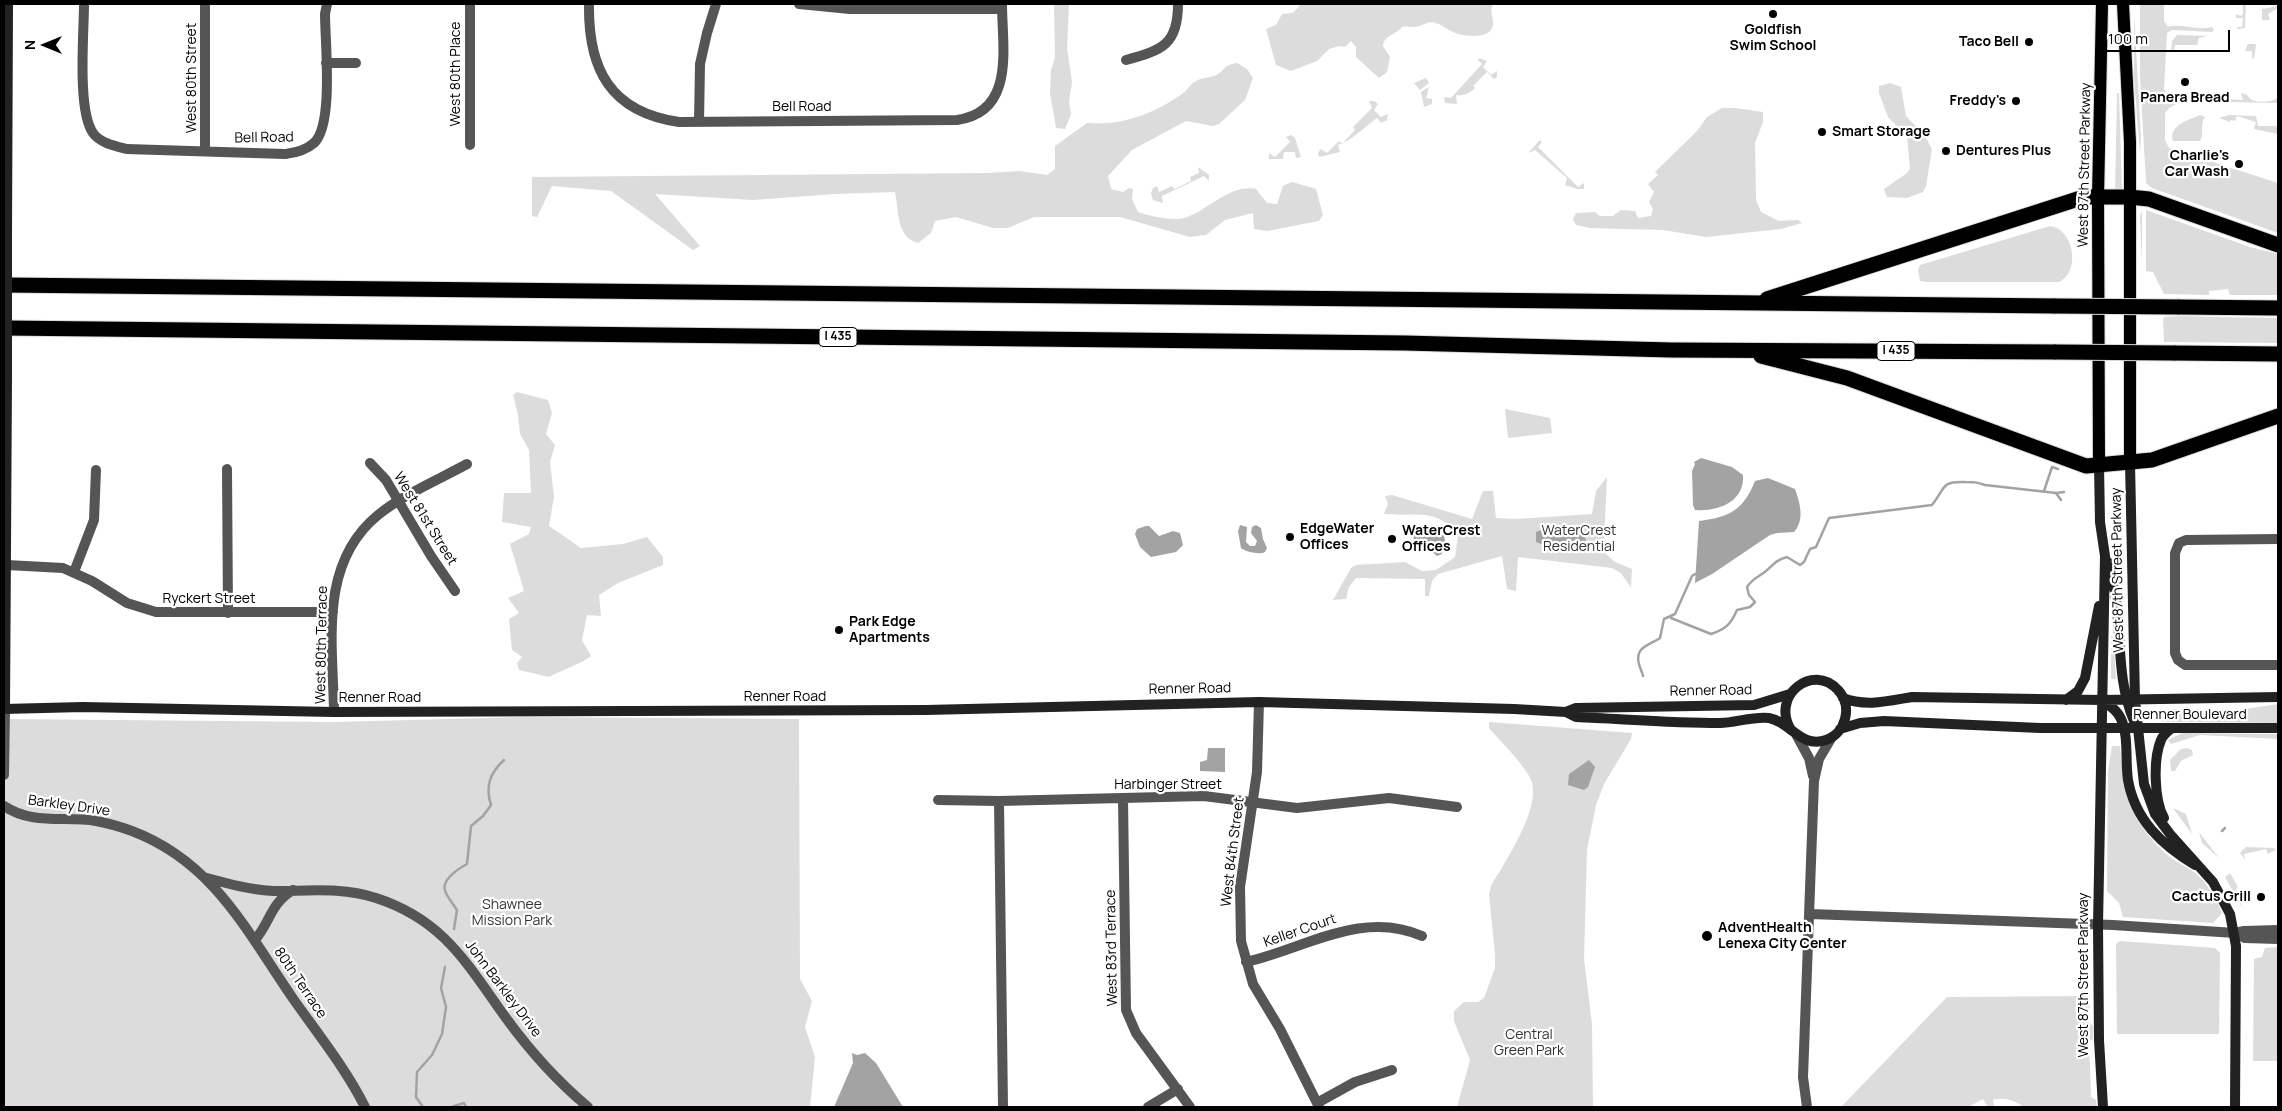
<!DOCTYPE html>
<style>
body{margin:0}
#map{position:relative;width:2282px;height:1111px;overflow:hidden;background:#fff;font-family:Manrope,sans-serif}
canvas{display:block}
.frame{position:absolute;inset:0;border:5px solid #000;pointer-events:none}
.north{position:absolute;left:20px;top:20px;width:50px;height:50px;-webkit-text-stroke:4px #fff;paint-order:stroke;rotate:270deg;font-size:14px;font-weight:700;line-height:20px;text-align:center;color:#000}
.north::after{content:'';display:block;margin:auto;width:18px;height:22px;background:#000;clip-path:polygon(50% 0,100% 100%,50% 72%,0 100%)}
.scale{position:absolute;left:2100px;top:30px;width:130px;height:22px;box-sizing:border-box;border:2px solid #000;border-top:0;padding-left:6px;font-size:15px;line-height:18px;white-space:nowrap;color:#000;-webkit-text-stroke:4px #fff;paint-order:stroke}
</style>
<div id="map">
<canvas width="2282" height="1111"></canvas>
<div class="frame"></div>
<div class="north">N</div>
<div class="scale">100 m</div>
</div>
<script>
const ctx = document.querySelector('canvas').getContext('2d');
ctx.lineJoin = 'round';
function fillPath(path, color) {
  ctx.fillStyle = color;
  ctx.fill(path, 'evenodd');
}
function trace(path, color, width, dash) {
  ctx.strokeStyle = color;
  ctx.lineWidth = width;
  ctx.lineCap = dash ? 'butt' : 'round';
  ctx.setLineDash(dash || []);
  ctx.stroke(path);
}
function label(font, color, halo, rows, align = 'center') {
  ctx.font = font + ' Manrope,sans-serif';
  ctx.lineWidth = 4.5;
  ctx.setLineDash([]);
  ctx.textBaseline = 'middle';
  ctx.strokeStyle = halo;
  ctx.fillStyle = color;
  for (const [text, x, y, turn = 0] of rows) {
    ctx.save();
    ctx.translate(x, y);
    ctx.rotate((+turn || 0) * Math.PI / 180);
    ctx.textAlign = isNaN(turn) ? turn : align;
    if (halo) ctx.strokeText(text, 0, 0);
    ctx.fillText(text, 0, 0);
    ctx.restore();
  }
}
fillPath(new Path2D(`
 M1054,4H1069L1067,48L1072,82L1069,102L1071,114L1065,129L1056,128L1050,93L1051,70L1055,58Z
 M1301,4H1493C1488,12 1497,22 1491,30C1484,39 1462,36 1453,32C1447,30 1443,25 1436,23C1427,20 1422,27 1414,27C1410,27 1407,26 1402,27C1396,35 1384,35 1383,46L1390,57L1387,72L1379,78L1356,57V47L1351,41L1345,47L1339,46L1329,49L1317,61L1291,71L1276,65L1266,29L1276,25L1282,14L1293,13Z
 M2140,4H2164V21L2168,27C2181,23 2197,31 2212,27L2214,30L2212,32L2172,30L2167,33L2164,89L2167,96L2243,100L2241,93C2248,94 2247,96 2252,100C2258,103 2273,102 2278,98V103L2182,101L2169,108L2165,113V140L2169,148L2278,183V233L2152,188L2146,183L2140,76Z
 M2243,4H2246L2245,28L2238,29L2236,27H2242L2243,18H2236V14L2241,16L2243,14Z
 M2278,6V8L2268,14L2270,20H2262V9Z
 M2134,13L2141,137L2140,153L2134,79Z
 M2177,35L2207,36L2199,38L2197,45H2175L2174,52H2171L2172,41Z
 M2248,44H2256L2254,59L2252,58V51H2245Z
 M1479,58L1487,61L1483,67L1491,75L1497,71V77L1494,79L1487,72L1473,86L1475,88C1469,94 1462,96 1456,95L1457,104L1445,103L1444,97L1451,98L1482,64L1478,60Z
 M1237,63L1247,69L1253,78L1245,100L1219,124L1213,126L1186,121L1132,150L1108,176L1111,189L1123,192L1129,188L1133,189L1132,199L1138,212C1150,216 1171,221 1184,218C1208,211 1230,183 1256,189L1267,203L1277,204L1283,186L1292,182L1316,189L1323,215L1319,221L1267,231L1254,229L1253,213L1225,220L1206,235L1190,237L1120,217H1034L1008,228H993L956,217L935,221L931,233L918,243C896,237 899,211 895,192L835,194L753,200L655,194L700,246L693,250L611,191L552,186L537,217L532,216V177L989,173L1019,171L1047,175L1055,169V146L1087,123C1122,126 1153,114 1182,94C1187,91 1190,84 1196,81C1202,77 1212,78 1218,74C1228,67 1222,66 1237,63Z
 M1426,78L1429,83L1420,90L1414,83Z
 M1890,83L1901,87L1906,116L1925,136L1932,149L1926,186L1923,192L1907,198L1887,197L1884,189L1907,173L1910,168L1907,136L1888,117L1879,93V86Z
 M1429,87L1426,98L1432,99V104L1424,107L1421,92Z
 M2117,93H2119L2122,191L2115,193Z
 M1369,101H1374L1378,104L1374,110L1381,117L1388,114L1387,120L1381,123L1377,118C1364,127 1353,140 1338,145L1340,152L1319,157L1318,153L1321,149L1327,153L1339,141L1342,144L1355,130L1353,127L1372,108Z
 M1722,108H1736L1763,112V122L1755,143L1756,200L1761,212L1779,221L1798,220L1802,223L1781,229L1706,237L1663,230L1590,228L1576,225L1573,219L1576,213L1595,212L1600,216H1613L1621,210L1635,211L1638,218L1651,216L1653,209L1649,202L1654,192L1648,184L1658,175L1655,172L1697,131L1707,117Z
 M2200,115L2205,117C2199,126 2205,134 2200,141H2173C2168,126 2188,120 2200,115Z
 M2229,115L2256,116L2258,126H2278V134L2254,129L2256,122L2237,116L2235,121L2231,120L2230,122L2219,118Z
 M1291,135L1295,138L1301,157L1296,158L1295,152H1284L1283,159H1269V153L1275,157L1290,142L1286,137Z
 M1540,140L1542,142L1538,147L1578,187L1584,183V189H1577L1565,185L1567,178L1535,150L1528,153Z
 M1198,167L1209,175V181L1204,176L1162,196L1163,203L1153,200L1151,193L1153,188L1157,186L1159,192L1172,186L1174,189L1191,181L1190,177L1199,173Z
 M2146,210L2250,247L2278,254V295H2230L2228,289L2209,291V295L2164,294L2153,272L2146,271Z
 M2142,211V264L2140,216Z
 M2050,226C2074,229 2081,272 2059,282H1927L1920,281L1918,270L1920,265Z
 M2177,316L2278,318V343L2164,342L2163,319L2164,317Z
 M517,392L548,400L552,413L546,434L555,445L550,462L554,497L549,526L581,548L623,544L647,537L663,557V565L618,583L599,595L601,616L587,615L582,640L591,656C581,664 561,670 549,677L519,670L517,663L522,657L512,650L509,619L519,613L508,598L524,591L510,544L529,534L531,527L502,522L504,493H531L529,450L520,434L518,415L513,395Z
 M1505,409L1550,418L1552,433L1508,438Z
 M1607,477L1604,539L1605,553L1615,562L1632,569L1631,588L1621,573L1612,568L1518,557L1516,591L1507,589L1502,556L1438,574L1432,581L1429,596H1425V579L1356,578L1349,587L1346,599L1333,600L1351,568L1356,565L1405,562L1422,571L1436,570L1455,557L1458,535C1436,507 1417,517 1384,514L1388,504L1385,496L1392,495L1472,519L1483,491H1493L1496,518L1516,519L1592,514L1596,491Z
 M2111,636H2113L2116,679H2111Z
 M2278,704V723L2170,722L2160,721L2157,715L2218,713Z
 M522,717L799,719L800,979L812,1001L805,1027L815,1057L810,1107H4V719L335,722Z
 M1489,722L1632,733L1631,739L1604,784L1596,805L1587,850L1584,959L1592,1024L1593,1107H1457L1470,1060L1454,1021V1011L1464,1002H1478L1484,998L1495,968V954L1489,895L1491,886C1505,862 1546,802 1529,776C1519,759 1502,743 1489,728Z
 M2182,733L2278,734V739L2200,735L2171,744L2168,740Z
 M2112,746H2120C2124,793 2133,827 2171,858C2177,863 2184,865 2191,870C2206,880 2215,897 2222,913L2213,923L2123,917L2119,903L2107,891L2108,770Z
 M2187,748L2192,750L2193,755L2181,761L2175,771H2171L2170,760L2181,749Z
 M2173,808L2186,814L2192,834Z
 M2199,832L2219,858L2202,843Z
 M2246,847L2274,848L2276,850L2268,854L2266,849L2244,854L2245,860L2240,853Z
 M2230,873L2238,887L2236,888L2243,909L2225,877Z
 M2120,941L2215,948L2220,953L2219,1034H2117L2116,944Z
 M2278,947V1061H2253L2254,959L2262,957L2265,948Z
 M2090,996L2089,1022L2093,1026V1039L2089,1042L2091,1097L2096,1100L2097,1107H2023C2015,1100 2004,1097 1993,1100L1994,1106H1987L1983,1099L1968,1107H1841L1947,997Z`), '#dcdcdc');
fillPath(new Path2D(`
 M1701,458L1732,467L1743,475C1745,502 1717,512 1695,510L1693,505L1692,471L1695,464L1694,462Z
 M1768,478L1795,489C1800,503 1805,520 1794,532L1777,533L1770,535L1712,574L1695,583L1699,521C1729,517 1743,511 1755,481Z
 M1240,525L1247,527L1246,542L1250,546H1255L1257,541L1251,533L1252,527L1256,525L1261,528L1263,539L1267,548L1265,552C1260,555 1246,552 1241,548L1238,531Z
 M1146,526H1149L1159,536L1173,531L1180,533L1183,545L1176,552L1151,557L1140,547L1135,534L1137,529Z
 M1552,526L1565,533L1576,528L1585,537C1588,545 1583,549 1576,551L1564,545L1549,547L1536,542V532Z
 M1418,529L1426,533H1443L1445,540L1442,554L1437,556L1429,549L1421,552L1415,548L1413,534Z
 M1208,748H1225V772L1200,771V762L1207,760Z
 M1589,760L1595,767L1588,787L1584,790L1568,785L1569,774Z
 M852,1053L857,1055L865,1053L876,1063L903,1107H834L853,1063Z`), '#a3a3a3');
trace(new Path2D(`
 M2044,491L2052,467L2058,469
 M2056,493L2061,500
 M1671,618L1711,634C1726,629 1731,624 1737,610L1750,607L1755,602L1749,595L1747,587C1753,578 1759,577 1766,571C1774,564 1776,560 1787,557L1800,565L1804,562L1810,549L1816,547L1829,518L1932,505C1946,488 1940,481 1965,482C1973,482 1977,482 1985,485L2056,493L2064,492
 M1643,676C1642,671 1640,669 1639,664C1634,647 1650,645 1660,638L1664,619L1675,614L1692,576L1695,574
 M2222,831L2225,828
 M454,929L457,910C453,904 449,899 446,893C439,881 458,869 467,864L471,826L483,816L491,805C485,786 490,773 504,760
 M423,1107L416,1097L417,1072L432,1055L442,1034L446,1007L441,988L445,967
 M451,1107L464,1103L466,1107`), '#a3a3a3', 2.5);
const primary = new Path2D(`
 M2123,4L2130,142V463
 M2099,465L2098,197L2102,4`);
const highway = new Path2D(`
 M4,285L2055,306
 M1767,299L2084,197H2129L2149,199L2278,245
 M2178,307L2278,308
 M4,328L1405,343L1671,350L2056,352
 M2174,353L2278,354
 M1761,356L1847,378L2086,466L2152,460L2278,416`);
trace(primary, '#dbdbdb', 14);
trace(highway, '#dbdbdb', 17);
trace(new Path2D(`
 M84,4C84,33 77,110 93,133C100,143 115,146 127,149L285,154C295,152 305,151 314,143C334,125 325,42 325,14L327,4
 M470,4V145
 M589,4C588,69 610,112 679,122L957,120C1016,112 1002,47 1002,4
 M799,4L850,9H1002
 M1126,60C1163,50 1178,44 1178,4
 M326,63H356
 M699,122L700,64L707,33L716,4
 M205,151V4
 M370,463L386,480L431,556L455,591
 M227,469L228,613
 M2278,539L2186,540L2179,543L2175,553V653L2178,660L2185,665H2278
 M7,565L63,568L92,581L127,603L156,612H333
 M74,572L94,520L96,470
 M1259,702L1257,772L1240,887L1241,941L1253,984L1280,1029L1319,1107
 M334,712C333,644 318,564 378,515C404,494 438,480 467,464
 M1797,736L1809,758L1813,776
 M4,775L5,709
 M1123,799L1126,1010L1136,1033L1190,1107
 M938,800L999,801L1204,796L1297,808L1389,798L1457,807
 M999,801L1003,1107
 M4,806C32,825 64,816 96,821C107,823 121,827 132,831C214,862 247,932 294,1000C318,1034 346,1069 365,1107
 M207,878C229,884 251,890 274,891C309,891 342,887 376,898C444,920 467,964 506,1018C530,1051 557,1081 588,1107
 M1810,914L2113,925L2235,933L2244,931L2278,930
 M2235,933L2245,938L2278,939
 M255,940C271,921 270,904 293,890
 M1246,962C1304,949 1362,909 1422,936
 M1317,1103L1355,1082L1392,1070
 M1148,1107L1178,1089
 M1807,1107L1803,1077L1814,781L1819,759L1832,737`), '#555', 10);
trace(new Path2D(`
 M7,234L8,4
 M2130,463L2135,700L2144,784L2155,814L2170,834L2213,882L2230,914L2236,946L2235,1107
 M2099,465L2100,522L2105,556L2098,925L2099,1040L2103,1107
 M2107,561C2126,613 2112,670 2134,721
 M1843,698C1866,707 1888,701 1912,697L2102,700L2278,697
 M2066,700L2078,691L2085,678L2099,606
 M2102,700C2109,705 2118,711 2121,719C2129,736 2125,761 2128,780C2135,820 2162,845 2195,865
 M4,709L83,707L334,712L926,710L1259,702L1514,709L1566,712L1576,717C1624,719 1672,723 1720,723C1735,723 1753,716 1769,718C1791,722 1801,749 1826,740C1846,733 1853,706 1838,690C1813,662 1770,696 1791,730
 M5,709L7,378
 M1566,712L1576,708L1754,705L1790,694
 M1840,729L1860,723L1884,721L2040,728H2278
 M2164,818C2154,800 2153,759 2161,740C2163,735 2168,731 2172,728`), '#222', 10);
trace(primary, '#000', 12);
trace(highway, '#000', 15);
const highwayBridge = new Path2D(`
 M2055,306L2178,307
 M2056,352L2174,353`);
trace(highwayBridge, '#dbdbdb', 17, []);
trace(new Path2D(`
 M7,234V378`), '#222', 10);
trace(highwayBridge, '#000', 15);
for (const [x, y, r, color] of [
 [1773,14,5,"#000"],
 [2029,42,5,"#000"],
 [2185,82,5,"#000"],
 [2016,101,5,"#000"],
 [1822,132,5,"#000"],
 [1946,151,5,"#000"],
 [2239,164,5,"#000"],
 [1290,537,5,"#000"],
 [1392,539,5,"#000"],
 [839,630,5,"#000"],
 [2261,897,5,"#000"],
 [1707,936,6,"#000"]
]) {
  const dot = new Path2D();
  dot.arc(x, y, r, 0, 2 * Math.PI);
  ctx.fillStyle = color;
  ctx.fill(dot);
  trace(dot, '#fff', 2);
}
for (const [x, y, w] of [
 [838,337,38],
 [1896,351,38]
]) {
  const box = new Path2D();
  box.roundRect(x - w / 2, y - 9.5, w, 19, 4);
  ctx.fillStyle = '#fff';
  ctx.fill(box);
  trace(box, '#000', 1);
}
label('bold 12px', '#000', null, [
 ["I 435",838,337],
 ["I 435",1896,351]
]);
label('bold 14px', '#000', '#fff', [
 ["Goldfish",1773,30,"center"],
 ["Swim School",1773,46,"center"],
 ["Taco Bell",2019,42,"right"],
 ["Panera Bread",2185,98,"center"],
 ["Freddy's",2006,101,"right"],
 ["Smart Storage",1832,132],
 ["Dentures Plus",1956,151],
 ["Charlie's",2229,156,"right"],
 ["Car Wash",2229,172,"right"],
 ["EdgeWater",1300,529],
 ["Offices",1300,545],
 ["WaterCrest",1402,531],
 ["Offices",1402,547],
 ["Park Edge",849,622],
 ["Apartments",849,638],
 ["Cactus Grill",2251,897,"right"],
 ["AdventHealth",1718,928],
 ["Lenexa City Center",1718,944]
], 'left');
label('14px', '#000', '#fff', [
 ["West 80th Place",456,74,-90],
 ["West 80th Street",192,78,-90],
 ["Bell Road",802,107],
 ["Bell Road",264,138,-1],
 ["West 87th Street Parkway",2085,165,-89],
 ["West 81st Street",425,519,58],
 ["West 87th Street Parkway",2118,570,-91],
 ["Ryckert Street",209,599],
 ["West 80th Terrace",322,645,-89],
 ["Renner Road",1190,689,-1],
 ["Renner Road",1711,691,-1],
 ["Renner Road",785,697],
 ["Renner Road",380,698],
 ["Renner Boulevard",2190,715],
 ["Harbinger Street",1168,785],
 ["Barkley Drive",69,806,8],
 ["West 84th Street",1233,852,-83],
 ["Keller Court",1300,931,-19],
 ["West 83rd Terrace",1112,948,-91],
 ["West 87th Street Parkway",2084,975,-90],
 ["80th Terrace",300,983,56],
 ["John Barkley Drive",503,989,53]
]);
label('14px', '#333', '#fff', [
 ["WaterCrest",1579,531],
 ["Residential",1579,547],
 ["Shawnee",512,905],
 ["Mission Park",512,921],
 ["Central",1529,1035],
 ["Green Park",1529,1051]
]);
</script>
